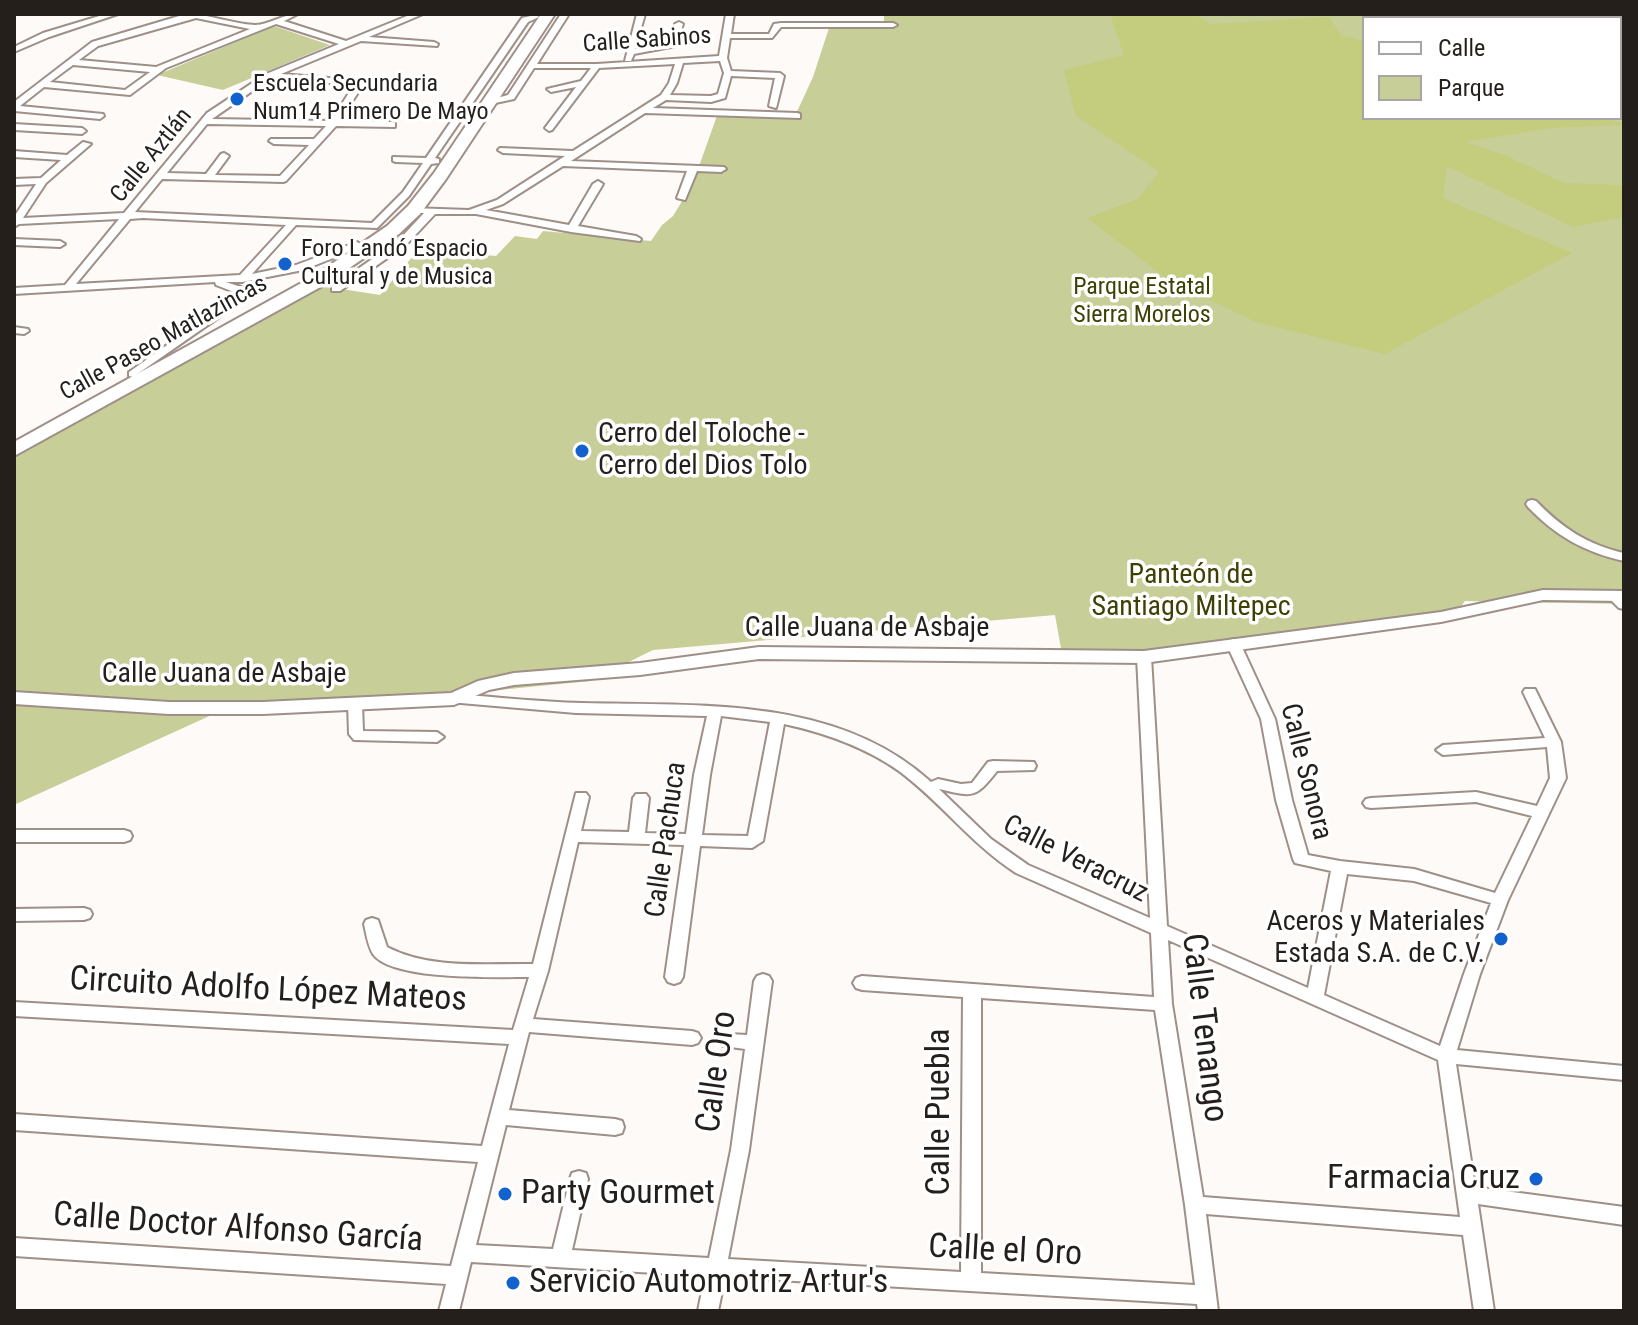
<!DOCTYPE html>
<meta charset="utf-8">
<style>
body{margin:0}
#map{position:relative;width:1638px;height:1325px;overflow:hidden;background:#fdfaf8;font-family:"Roboto Condensed",sans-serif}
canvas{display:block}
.frame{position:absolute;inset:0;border:16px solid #251f1c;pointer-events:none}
.legend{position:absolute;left:1362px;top:16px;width:260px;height:104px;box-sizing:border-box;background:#fff;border:2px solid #a8a5a4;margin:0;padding:10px 14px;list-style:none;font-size:24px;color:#251f1c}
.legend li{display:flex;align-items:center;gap:16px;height:40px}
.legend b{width:40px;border:2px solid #a8a5a4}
</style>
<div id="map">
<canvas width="1638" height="1325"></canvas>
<div class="frame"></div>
<ul class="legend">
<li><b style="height:10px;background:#fff"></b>Calle</li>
<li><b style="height:22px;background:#c8ce98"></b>Parque</li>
</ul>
</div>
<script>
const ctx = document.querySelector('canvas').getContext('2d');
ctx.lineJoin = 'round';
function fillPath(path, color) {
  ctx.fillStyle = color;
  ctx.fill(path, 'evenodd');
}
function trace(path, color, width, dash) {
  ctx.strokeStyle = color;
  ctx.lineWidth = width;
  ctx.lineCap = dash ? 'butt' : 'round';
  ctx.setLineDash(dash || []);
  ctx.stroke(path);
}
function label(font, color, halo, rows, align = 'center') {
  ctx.font = font + ' "Roboto Condensed",sans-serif';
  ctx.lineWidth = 7;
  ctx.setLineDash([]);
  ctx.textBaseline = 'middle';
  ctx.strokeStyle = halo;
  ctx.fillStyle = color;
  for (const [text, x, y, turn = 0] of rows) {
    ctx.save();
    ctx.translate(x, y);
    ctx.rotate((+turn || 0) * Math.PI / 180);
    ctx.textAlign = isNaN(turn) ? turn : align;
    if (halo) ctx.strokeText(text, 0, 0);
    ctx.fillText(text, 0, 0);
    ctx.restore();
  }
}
fillPath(new Path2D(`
 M884,14H1624V604L1465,601L1454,616L1151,652L1062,654L1055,615L653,650L590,681L357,704L216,713L14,805V444L303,283L380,295L419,249L496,256L515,236L537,239L543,231L651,241L662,225L673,216L693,183L718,113L795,116L813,77L830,25H884ZM1364,18H1620V118H1364Z
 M274,26L330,45L223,90L157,75Z`), '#c8ce98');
fillPath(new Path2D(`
 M1129,14H1193L1211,24L1329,17L1342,36L1364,41V118H1597L1624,123V125L1551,128L1466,142L1507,156L1564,183L1624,185V217L1573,227L1447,166L1443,198L1572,253L1385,354L1256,322L1171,282L1087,218L1138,199L1159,172L1076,116L1064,70L1124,55L1111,17Z`), '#c4cc7e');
const minor = new Path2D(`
 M106,14H118L49,37L14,52V47L43,33Z
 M186,14C210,14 232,24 255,25C269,25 283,14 298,14L284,21L346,41L412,14H423L369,37L434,42L438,44L437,46L361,41L281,74L363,81L364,83L340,121L392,122L395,123V127L336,126L286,181L283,182L162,179L135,212L372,223L403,192L423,163L396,162L393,161V157L426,158L522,18L535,15L539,17L528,22L435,158L439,159V163L431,164L409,196L377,228L296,225L252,274L296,265L357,242L362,245L361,247L303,270L242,282H226L244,288L245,290L241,302L133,377L129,376V372L232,299L234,292L216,285L215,282L14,294V288L65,285L119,219L19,224L14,227V217L36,184L14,185V179L41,178L61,160L14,157V151L67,155L83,142L91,144L46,183L23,218L124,213L207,113L266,74L339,44L276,24L166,68L130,95L44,87L20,106L103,114L104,116L100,119L14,111V102L92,42ZM196,18L250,29L156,67L79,60L98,46ZM73,65L150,72L125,90L50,82ZM271,78L273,79L354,85L331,121L212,119ZM207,124L326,126L314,139H271L269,141L274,144L309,145L280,176L215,175L229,156L224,153L221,154L206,174L167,173ZM143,218L286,225L240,275L76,284L130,219Z
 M561,14H569L537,64H597L719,56L726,14H734L731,34H769L774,24L781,23H893L897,25L893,27H781L772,38H730L727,58L731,71L780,73L784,76L776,108L769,106L775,78L731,76L725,98L711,102L666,100L653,108L797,113L800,114V118L645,113L571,161L724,167L726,169L721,172L697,171L685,200L677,198L687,171L563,166L503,204L486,210L569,225L593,184L598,181L603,184L578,226L636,236L641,239L640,241L571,232L476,214H435L406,245L340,291H332V287L398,241L424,213L411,212V208L469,210L497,200L565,156L503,153L498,150L500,148L573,151L661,95L669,83L675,64L599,68L552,130L549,131L545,128L576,87L551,92L547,89L581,81L591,68H534L514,99L486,105V101L508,95ZM720,61L724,73L718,94L711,96L670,95L677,83L683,63Z
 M637,14H645L635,49L669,42L675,24L679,22L683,24L676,46L634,54L631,61H625Z
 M14,124L82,128L86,131L82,134L14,130Z
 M14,239L60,241L65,244L60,247L14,245Z
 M14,327L28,329L29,331L24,334L14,333Z
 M1532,500L1536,501C1562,528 1588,545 1624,553V561C1584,552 1556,536 1528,507L1526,504L1528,501Z
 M1614,592L1624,598V609L1619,608L1607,596Z
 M1233,639L1240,643L1275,719L1292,800L1308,855L1340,861L1414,869L1495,893L1532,816L1476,802L1371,808L1366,807L1363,803L1366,799L1371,798L1476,792L1537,806L1550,778L1547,747L1443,755L1436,750L1443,745L1545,738L1523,692L1525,689H1535L1561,742L1566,778L1508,900L1480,974L1457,1050L1624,1066V1080L1456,1064L1475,1187L1624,1207V1225L1478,1204L1494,1311H1474L1463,1235L1206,1214L1218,1311H1198L1197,1304L725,1277L718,1311H698L705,1276L471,1262L459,1311H439L446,1284L14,1256V1238L451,1266L478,1162L14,1130V1114L482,1146L509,1044L14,1016V1002L513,1030L529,977C498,977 392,981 373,954C368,946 366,933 364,924L366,920L372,918L378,920L387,947C431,970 485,963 533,964L576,793H586L589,797L581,831L629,832L633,798L636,794H646L649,798L645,833L686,834L694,775L707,716L576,713L449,702L447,699L449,696L454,694C497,697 539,702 582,703C701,706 837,696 931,782L938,779L961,784L972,783L988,762L993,761L1034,762L1036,766L1034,770L997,771C975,799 973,797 939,789L991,839L1028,865L1150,918L1137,657L1144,653L1149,654L1151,657L1167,926L1308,988L1331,871L1295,863L1293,859L1276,800L1261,719L1226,643ZM721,716L770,722L748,836L702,835L710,775ZM784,724C825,733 865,747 899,771C941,802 972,845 1016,873L1151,933L1154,997L862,976L856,978L853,983L856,988L862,990L963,997L961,1272L728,1259L749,1150L772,981L769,976L763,974L757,976L754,981L747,1035L729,1034L723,1036L720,1041L723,1046L745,1049L731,1150L709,1258L572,1250L588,1179L586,1173L579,1171L572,1173L570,1179L553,1249L476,1245L506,1125L615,1135L622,1133L624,1127L622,1121L615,1119L509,1110L529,1032L692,1045L698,1043L701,1038L698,1033L692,1031L533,1019L548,971L578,842L684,845L665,977L668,982L674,984L680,982L683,977L700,846L752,848L763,841ZM1347,874L1414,881L1491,903L1464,974L1440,1046L1324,995ZM1168,940L1438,1060L1460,1217L1203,1197L1172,1004ZM981,998L1155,1010L1185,1205L1195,1285L981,1273Z
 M355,699L362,704L363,731L437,732L444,737L437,742L354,740L349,734L348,704Z
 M14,830H124L130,832L132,836L130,840L124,842H14Z
 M84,908L90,910L92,914L90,918L84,920L14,921V909Z`);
const tertiary = new Path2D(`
 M1543,590L1624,591V601L1543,600L1441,622L1144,663L759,659L640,675L514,685L489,690L454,705L263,714H169L14,704V692L169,702H263L451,693L478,681L514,673L640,663L759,647L1144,651L1441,612Z`);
const trunk = new Path2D(`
 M541,14H555L446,179L420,214L399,234L326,284L14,456V442L314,276L387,226L408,206L434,173Z`);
trace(minor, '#9e8f87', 4);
trace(tertiary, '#9e8f87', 4);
trace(trunk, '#9e8f87', 4);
fillPath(minor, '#fff');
fillPath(tertiary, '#fff');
fillPath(trunk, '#fff');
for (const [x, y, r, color] of [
 [237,99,8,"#1361cc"],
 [285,264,8,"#1361cc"],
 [582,451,8,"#1361cc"],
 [1501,939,8,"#1361cc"],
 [1536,1179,8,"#1361cc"],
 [505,1194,8,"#1361cc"],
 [513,1283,8,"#1361cc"]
]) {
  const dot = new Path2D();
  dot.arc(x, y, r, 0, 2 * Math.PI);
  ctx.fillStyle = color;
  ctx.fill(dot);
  trace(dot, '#fff', 3);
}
label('24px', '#251f1c', '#fff', [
 ["Calle Sabinos",647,41,-4],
 ["Calle Aztlán",152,156,-51],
 ["Calle Paseo Matlazincas",164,339,-29]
]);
label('24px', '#251f1c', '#fff', [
 ["Escuela Secundaria",253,85],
 ["Num14 Primero De Mayo",253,113],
 ["Foro Landó Espacio",301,250],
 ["Cultural y de Musica",301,278]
], 'left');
label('24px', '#3e4103', '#fff', [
 ["Parque Estatal",1142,288],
 ["Sierra Morelos",1142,316]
]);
label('28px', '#251f1c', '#fff', [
 ["Cerro del Toloche -",598,435],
 ["Cerro del Dios Tolo",598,467],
 ["Aceros y Materiales",1485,923,"right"],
 ["Estada S.A. de C.V.",1485,955,"right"]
], 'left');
label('28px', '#3e4103', '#fff', [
 ["Panteón de",1191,576],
 ["Santiago Miltepec",1191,608]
]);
label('28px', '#251f1c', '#fff', [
 ["Calle Juana de Asbaje",867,629],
 ["Calle Juana de Asbaje",224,675],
 ["Calle Sonora",1305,772,76],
 ["Calle Pachuca",667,840,-82],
 ["Calle Veracruz",1075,860,27]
]);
label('34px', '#251f1c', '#fff', [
 ["Circuito Adolfo López Mateos",268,991,3],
 ["Calle Tenango",1203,1028,83],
 ["Calle Oro",718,1072,-82],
 ["Calle Puebla",940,1112,-90],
 ["Calle Doctor Alfonso García",238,1229,4],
 ["Calle el Oro",1005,1252,3]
]);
label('34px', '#251f1c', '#fff', [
 ["Farmacia Cruz",1520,1179,"right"],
 ["Party Gourmet",521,1194],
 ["Servicio Automotriz Artur's",529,1283]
], 'left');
</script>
